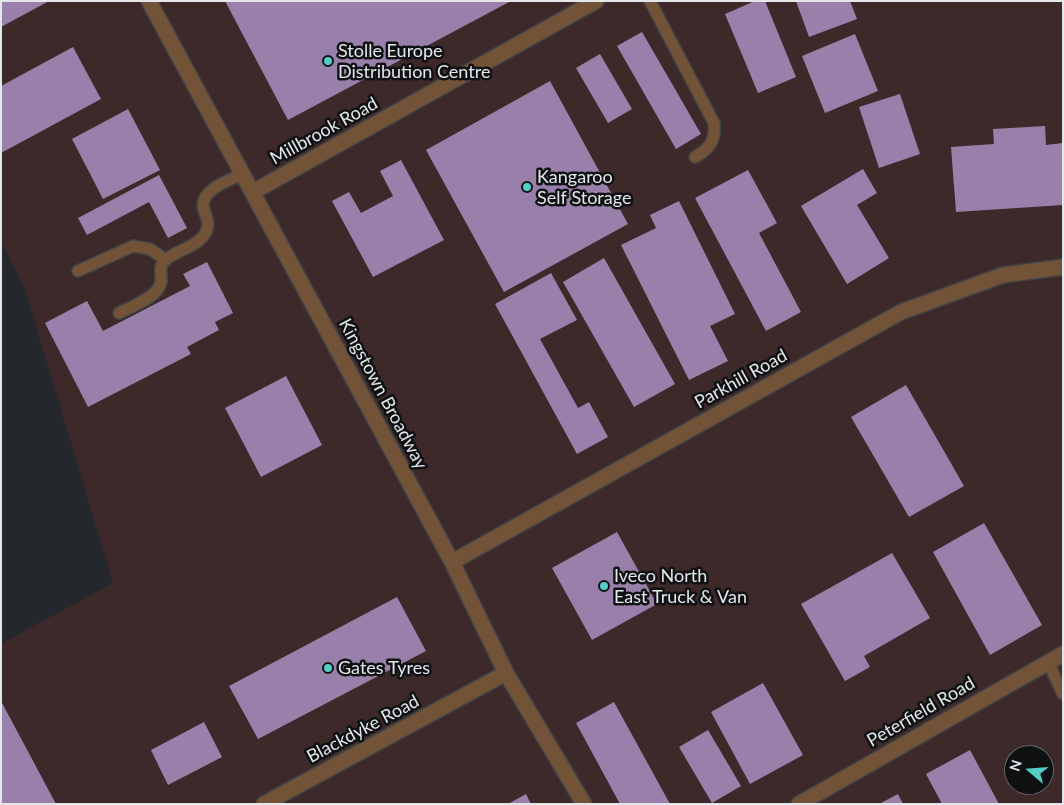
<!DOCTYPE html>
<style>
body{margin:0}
#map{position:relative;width:1064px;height:805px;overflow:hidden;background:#24282d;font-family:Lato,sans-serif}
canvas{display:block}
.frame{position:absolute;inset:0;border:2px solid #e4e7ea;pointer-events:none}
.north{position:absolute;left:1004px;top:745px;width:50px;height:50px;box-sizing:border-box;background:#0f1113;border:1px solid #646769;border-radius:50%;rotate:288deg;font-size:14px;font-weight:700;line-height:20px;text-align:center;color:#e4e7ea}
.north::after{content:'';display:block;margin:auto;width:18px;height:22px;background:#54cdc6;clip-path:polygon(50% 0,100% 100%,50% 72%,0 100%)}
</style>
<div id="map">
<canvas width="1064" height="805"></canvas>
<div class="frame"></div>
<div class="north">N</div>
</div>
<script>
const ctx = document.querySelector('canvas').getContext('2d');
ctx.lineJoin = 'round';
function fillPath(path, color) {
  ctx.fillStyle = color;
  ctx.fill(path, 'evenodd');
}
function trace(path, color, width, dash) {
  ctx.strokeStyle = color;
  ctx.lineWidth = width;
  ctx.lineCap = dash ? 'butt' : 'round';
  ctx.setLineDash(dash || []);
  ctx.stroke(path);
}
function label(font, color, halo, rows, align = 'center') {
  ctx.font = font + ' Lato,sans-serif';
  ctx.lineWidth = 5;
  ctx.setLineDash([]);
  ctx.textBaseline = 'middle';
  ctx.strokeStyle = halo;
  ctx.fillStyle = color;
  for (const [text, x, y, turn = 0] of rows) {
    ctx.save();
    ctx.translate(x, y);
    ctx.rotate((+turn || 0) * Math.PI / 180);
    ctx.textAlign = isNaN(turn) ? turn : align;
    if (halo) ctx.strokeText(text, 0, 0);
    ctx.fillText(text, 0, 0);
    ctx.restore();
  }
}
fillPath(new Path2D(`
 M1,1H1063V804H1V644L113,583L25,289L1,241ZM1014,755H1044V785H1014Z`), '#3d292a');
fillPath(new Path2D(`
 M1,1H49L1,27Z
 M225,1H511L288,120Z
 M755,1H765L796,77L758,93L725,14Z
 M796,1H850L857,19L809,37Z
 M642,32L701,134L676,149L617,46Z
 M855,34L878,91L825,113L802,56Z
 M73,47L101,99L1,153V86Z
 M600,54L632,109L608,123L576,68Z
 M550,81L628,224L504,292L426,150Z
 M900,94L920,154L879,168L859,107Z
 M128,109L160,170L103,199L72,139Z
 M1045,126L1046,145L1063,143V205L956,212L951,147L994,144L993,129Z
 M401,160L444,240L373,277L332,201L349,192L361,213L393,196L380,171Z
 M863,169L877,193L857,205L889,258L847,284L801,206Z
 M748,170L777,223L759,233L801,312L766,331L695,198Z
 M159,175L187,228L168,238L149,202L87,235L78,218Z
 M679,201L735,314L710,326L728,361L689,380L621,245L656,228L650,215Z
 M604,258L675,384L634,407L563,282Z
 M207,262L233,313L215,322L219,330L187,347L191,354L88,407L45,323L87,301L103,331L190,286L183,274Z
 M551,273L577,320L540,339L578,408L589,402L608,437L577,454L495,304Z
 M286,376L322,445L261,477L225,408Z
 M906,385L964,486L909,517L851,417Z
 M984,523L1042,625L990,655L933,552Z
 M617,532L657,604L592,640L552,568Z
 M892,553L930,618L864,656L870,667L845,681L801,604Z
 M397,597L426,651L258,739L229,686Z
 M763,683L803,755L750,784L711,712Z
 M1,701L56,804H1Z
 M614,702L670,804H620L576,723Z
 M204,722L222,757L168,785L151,750Z
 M708,730L741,786L712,803L679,747Z
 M970,750L999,804H942L926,774Z
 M526,794L531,804H508Z
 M898,794L903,804H879Z`), '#9980ab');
const lane = new Path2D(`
 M650,1L714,123C716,141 709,149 695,157
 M78,271L133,246L150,249L166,260
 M119,313C130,307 159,297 161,282C162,274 158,267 165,260C177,250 198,247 206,232C209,225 208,220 205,213C205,213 203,206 203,206C202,189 230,180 243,174
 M1048,662L1063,694`);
const street = new Path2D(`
 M149,1L452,562L506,673L584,804
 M253,192L596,1
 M452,562L901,312L1003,275L1063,267
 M264,804L506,673
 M799,804L1063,654`);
trace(lane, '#3f4347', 14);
trace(street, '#3f4347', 18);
trace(lane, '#725337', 11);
trace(street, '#725337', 15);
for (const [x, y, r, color] of [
 [328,61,5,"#54cdc6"],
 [527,187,5,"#54cdc6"],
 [604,586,5,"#54cdc6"],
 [328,668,5,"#54cdc6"]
]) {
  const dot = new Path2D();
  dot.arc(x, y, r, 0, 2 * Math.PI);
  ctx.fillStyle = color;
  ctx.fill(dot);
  trace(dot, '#0f1113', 2);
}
label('18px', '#e4e7ea', '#0f1113', [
 ["Stolle Europe",338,51],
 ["Distribution Centre",338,72],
 ["Kangaroo",537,177],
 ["Self Storage",537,198],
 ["Iveco North",614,576],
 ["East Truck & Van",614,597],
 ["Gates Tyres",338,668]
], 'left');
label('18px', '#e4e7ea', '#0f1113', [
 ["Millbrook Road",324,131,-29],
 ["Parkhill Road",741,379,-29],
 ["Kingstown Broadway",383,394,62],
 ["Peterfield Road",921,712,-30],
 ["Blackdyke Road",363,729,-28]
]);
</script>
